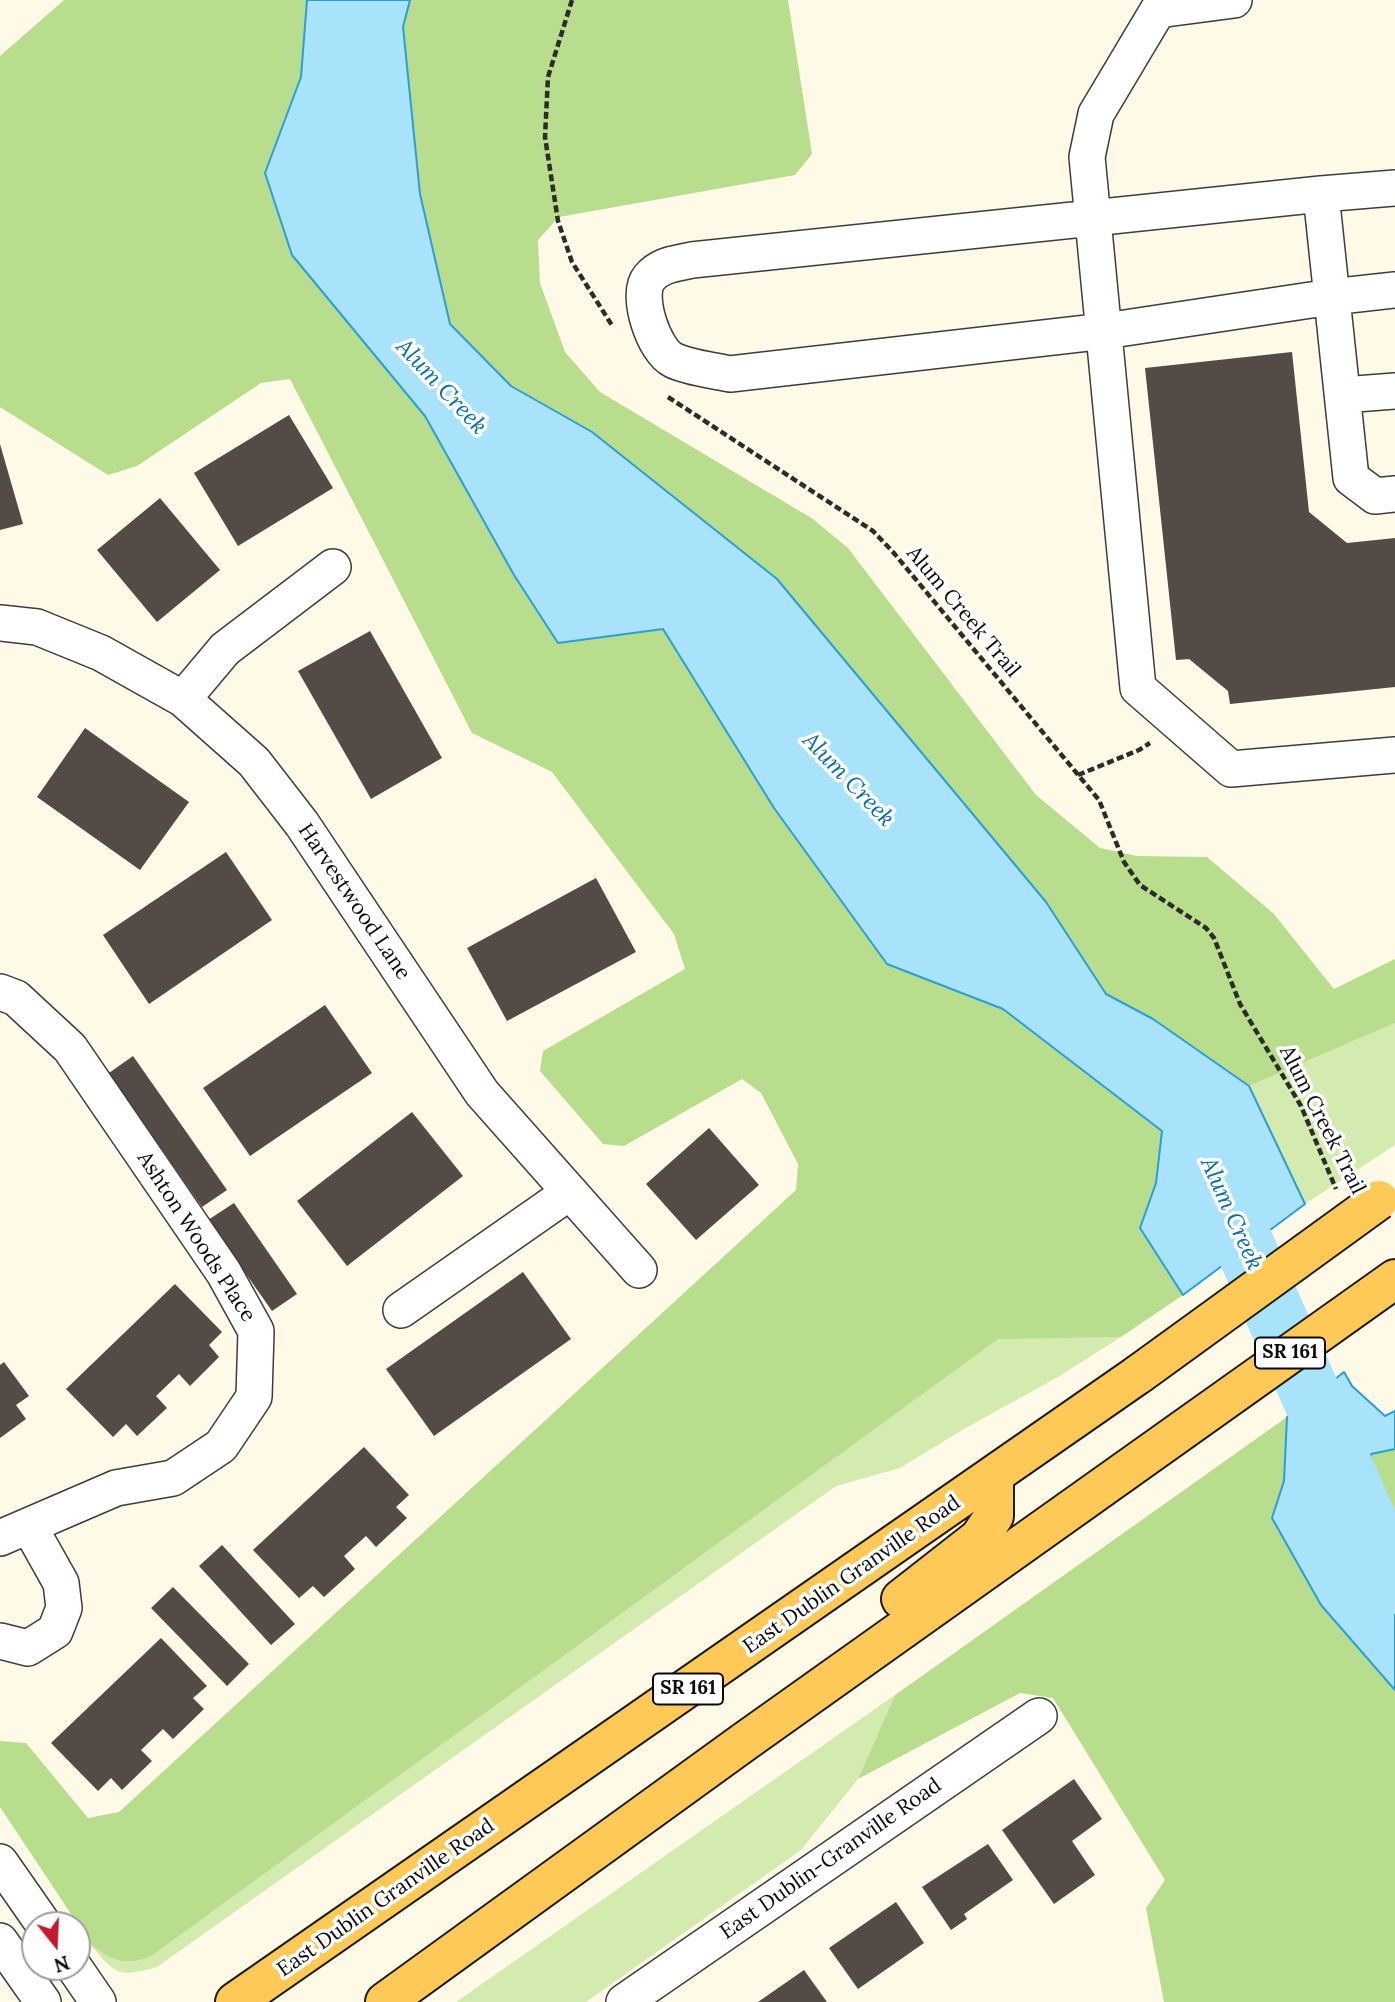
<!DOCTYPE html>
<style>
body{margin:0}
#map{position:relative;width:1395px;height:2002px;overflow:hidden;background:#fff9e8;font-family:Lora,serif}
canvas{display:block}
.north{position:absolute;left:21px;top:1911px;width:70px;height:70px;box-sizing:border-box;background:#fff;border:2px solid #9d9d9d;border-radius:50%;rotate:162deg;font-size:19px;font-weight:700;line-height:28px;text-align:center;color:#0a0a0a}
.north::after{content:'';display:block;margin:auto;width:24px;height:32px;background:#c31a2f;clip-path:polygon(50% 0,100% 100%,50% 72%,0 100%)}
</style>
<div id="map">
<canvas width="1395" height="2002"></canvas>
<div class="north">N</div>
</div>
<script>
const ctx = document.querySelector('canvas').getContext('2d');
ctx.lineJoin = 'round';
function fillPath(path, color) {
  ctx.fillStyle = color;
  ctx.fill(path, 'evenodd');
}
function trace(path, color, width, dash) {
  ctx.strokeStyle = color;
  ctx.lineWidth = width;
  ctx.lineCap = dash ? 'butt' : 'round';
  ctx.setLineDash(dash || []);
  ctx.stroke(path);
}
function label(font, color, halo, rows, align = 'center') {
  ctx.font = font + ' Lora,serif';
  ctx.lineWidth = 7;
  ctx.setLineDash([]);
  ctx.textBaseline = 'middle';
  ctx.strokeStyle = halo;
  ctx.fillStyle = color;
  for (const [text, x, y, turn = 0] of rows) {
    ctx.save();
    ctx.translate(x, y);
    ctx.rotate((+turn || 0) * Math.PI / 180);
    ctx.textAlign = isNaN(turn) ? turn : align;
    if (halo) ctx.strokeText(text, 0, 0);
    ctx.fillText(text, 0, 0);
    ctx.restore();
  }
}
fillPath(new Path2D(`
 M1395,1023V1145L1305,1204L1249,1086Z
 M1121,1337L1058,1377L964,1429L900,1468L836,1486L157,1967C122,1977 115,1976 93,1947C115,1962 129,1967 153,1955L998,1338Z
 M895,1695L858,1779L801,1850L586,2002H456Z`), '#d3ebaf');
fillPath(new Path2D(`
 M64,0H307L301,77L265,173L292,255L425,416L514,575L663,629L774,808L887,964L1003,1009L1162,1131L1156,1183L1140,1228L1183,1295L1121,1337L998,1339L153,1955C129,1967 115,1962 93,1947L0,1807V1741L26,1743L88,1818L119,1812L796,1190L798,1164L761,1093L742,1079L624,1146L603,1144L540,1071L543,1051L685,969L674,934L552,772L472,733L290,379L261,383L137,466L108,475L0,407V56Z
 M410,0H788L812,154L795,175L559,217L538,240L540,283L565,352L600,392L813,519L848,548L1036,795L1100,848L1137,856L1207,857L1273,913L1334,989L1395,959V1023L1249,1086L1153,1019L1106,994L1045,902L777,579L592,432L511,386L450,323L420,194L403,27Z
 M1287,1417L1284,1481L1272,1518L1321,1605L1395,1690V2002H1164L1146,1908L1165,1880L1053,1698L1020,1693L858,1779L895,1695Z
 M1395,1449V1561L1363,1498L1371,1454Z`), '#b8dd8d');
const water = new Path2D(`
 M307,0H410L403,27L420,194L450,324L511,386L592,432L777,579L1046,902L1106,994L1153,1019L1249,1086L1305,1204L1183,1295L1140,1228L1156,1183L1162,1131L1003,1009L887,964L774,808L663,629L558,643L514,575L425,416L292,255L265,173L301,77Z
 M1344,1372L1352,1386L1385,1416L1395,1411V1449L1371,1454L1363,1498L1395,1561V1690L1321,1605L1272,1518L1284,1481L1287,1417Z`);
fillPath(water, '#a8e2fb');
trace(water, '#2a9fd7', 2);
trace(new Path2D(`
 M1212,1172L1395,1584`), '#a8e2fb', 60);
fillPath(new Path2D(`
 M1292,352L1309,512L1347,543L1395,538V687L1230,704L1228,691L1189,659L1176,660L1145,368Z
 M289,415L333,488L238,546L194,473Z
 M0,444L23,524L0,530Z
 M160,498L220,570L157,622L97,550Z
 M370,631L442,758L371,799L298,671Z
 M85,728L189,802L140,870L37,797Z
 M226,852L272,920L149,1004L103,935Z
 M596,878L636,952L507,1021L467,948Z
 M325,1005L372,1073L250,1156L203,1088Z
 M133,1056L227,1190L202,1207L109,1073Z
 M412,1112L463,1176L347,1266L297,1201Z
 M709,1128L759,1185L696,1240L646,1184Z
 M234,1203L297,1294L272,1311L208,1220Z
 M523,1272L571,1339L434,1436L386,1369Z
 M175,1284L222,1332L209,1345L219,1357L190,1386L179,1374L156,1396L167,1408L137,1436L126,1424L113,1437L66,1389Z
 M4,1362L29,1396L16,1405L26,1419L0,1438V1365Z
 M364,1447L409,1495L396,1507L407,1518L376,1547L366,1536L344,1556L355,1569L324,1597L313,1586L299,1598L253,1550Z
 M222,1545L295,1624L271,1645L199,1566Z
 M173,1587L249,1664L227,1686L151,1608Z
 M161,1638L207,1686L193,1698L204,1709L173,1739L163,1729L141,1750L152,1761L122,1790L111,1778L98,1791L51,1743Z
 M1074,1779L1102,1819L1072,1841L1095,1875L1054,1904L1002,1830Z
 M988,1844L1013,1880L964,1914L967,1919L951,1930L922,1887Z
 M896,1902L924,1943L858,1989L829,1948Z
 M804,1970L827,2002H758Z`), '#544a46');
const minor = new Path2D(`
 M1158,10L1096,114L1087,157L1138,688L1231,769L1395,755
 M1158,10L1234,0
 M1395,188L1321,194L1351,478L1375,496L1395,494
 M1321,194L692,260C675,264 661,264 649,278C635,295 654,351 673,360C689,368 713,370 730,374L1105,331L1331,297L1395,290
 M1343,395L1395,391
 M0,623L37,627L101,653L183,699L254,762L302,824L482,1093L639,1270
 M183,699L225,649L333,567
 M0,992L16,998L70,1048L224,1273L256,1331L254,1397L221,1446L173,1478L116,1488L0,1538
 M401,1310L570,1192
 M0,1641L28,1648L55,1631L64,1608L61,1583L29,1526
 M0,1862L44,1925
 M0,1941L43,2002
 M74,1967L98,2002
 M624,2002L1039,1716`);
const major = new Path2D(`
 M901,1599L979,1538L994,1516V1477
 M235,2002L1139,1374
 M385,2002L744,1742L1395,1279`);
trace(minor, '#3d3d3d', 38);
trace(major, '#1b1b1b', 42);
trace(new Path2D(`
 M572,0L548,77L545,137L558,221L572,262L613,327
 M668,397L873,531L893,552L1099,800L1124,862L1140,885L1206,928L1214,938L1240,1004L1301,1106L1336,1189
 M1078,775L1139,750L1150,743`), '#2c2c2c', 4.5, [7, 3.5]);
trace(minor, '#fff', 35);
trace(major, '#ffc958', 38);
const majorBridge = new Path2D(`
 M1139,1374L1379,1200`);
trace(majorBridge, '#1b1b1b', 42, []);
trace(majorBridge, '#ffc958', 38);
for (const [x, y, w] of [
 [1290,1353,70],
 [688,1689,70]
]) {
  const box = new Path2D();
  box.roundRect(x - w / 2, y - 15.5, w, 31, 5);
  ctx.fillStyle = '#fff';
  ctx.fill(box);
  trace(box, '#0a0a0a', 2);
}
label('bold 19px', '#0a0a0a', null, [
 ["SR 161",1290,1353],
 ["SR 161",688,1689]
]);
label('21px', '#0a0a0a', '#fff', [
 ["Alum Creek Trail",963,612,50],
 ["Harvestwood Lane",354,902,56],
 ["Alum Creek Trail",1322,1120,63],
 ["Ashton Woods Place",196,1237,57],
 ["East Dublin Granville Road",852,1575,-35],
 ["East Dublin-Granville Road",831,1859,-35],
 ["East Dublin Granville Road",386,1898,-35]
]);
label('italic 23px', '#0c6da3', '#fff', [
 ["Alum Creek",441,387,47],
 ["Alum Creek",848,780,46],
 ["Alum Creek",1231,1214,66]
]);
</script>
